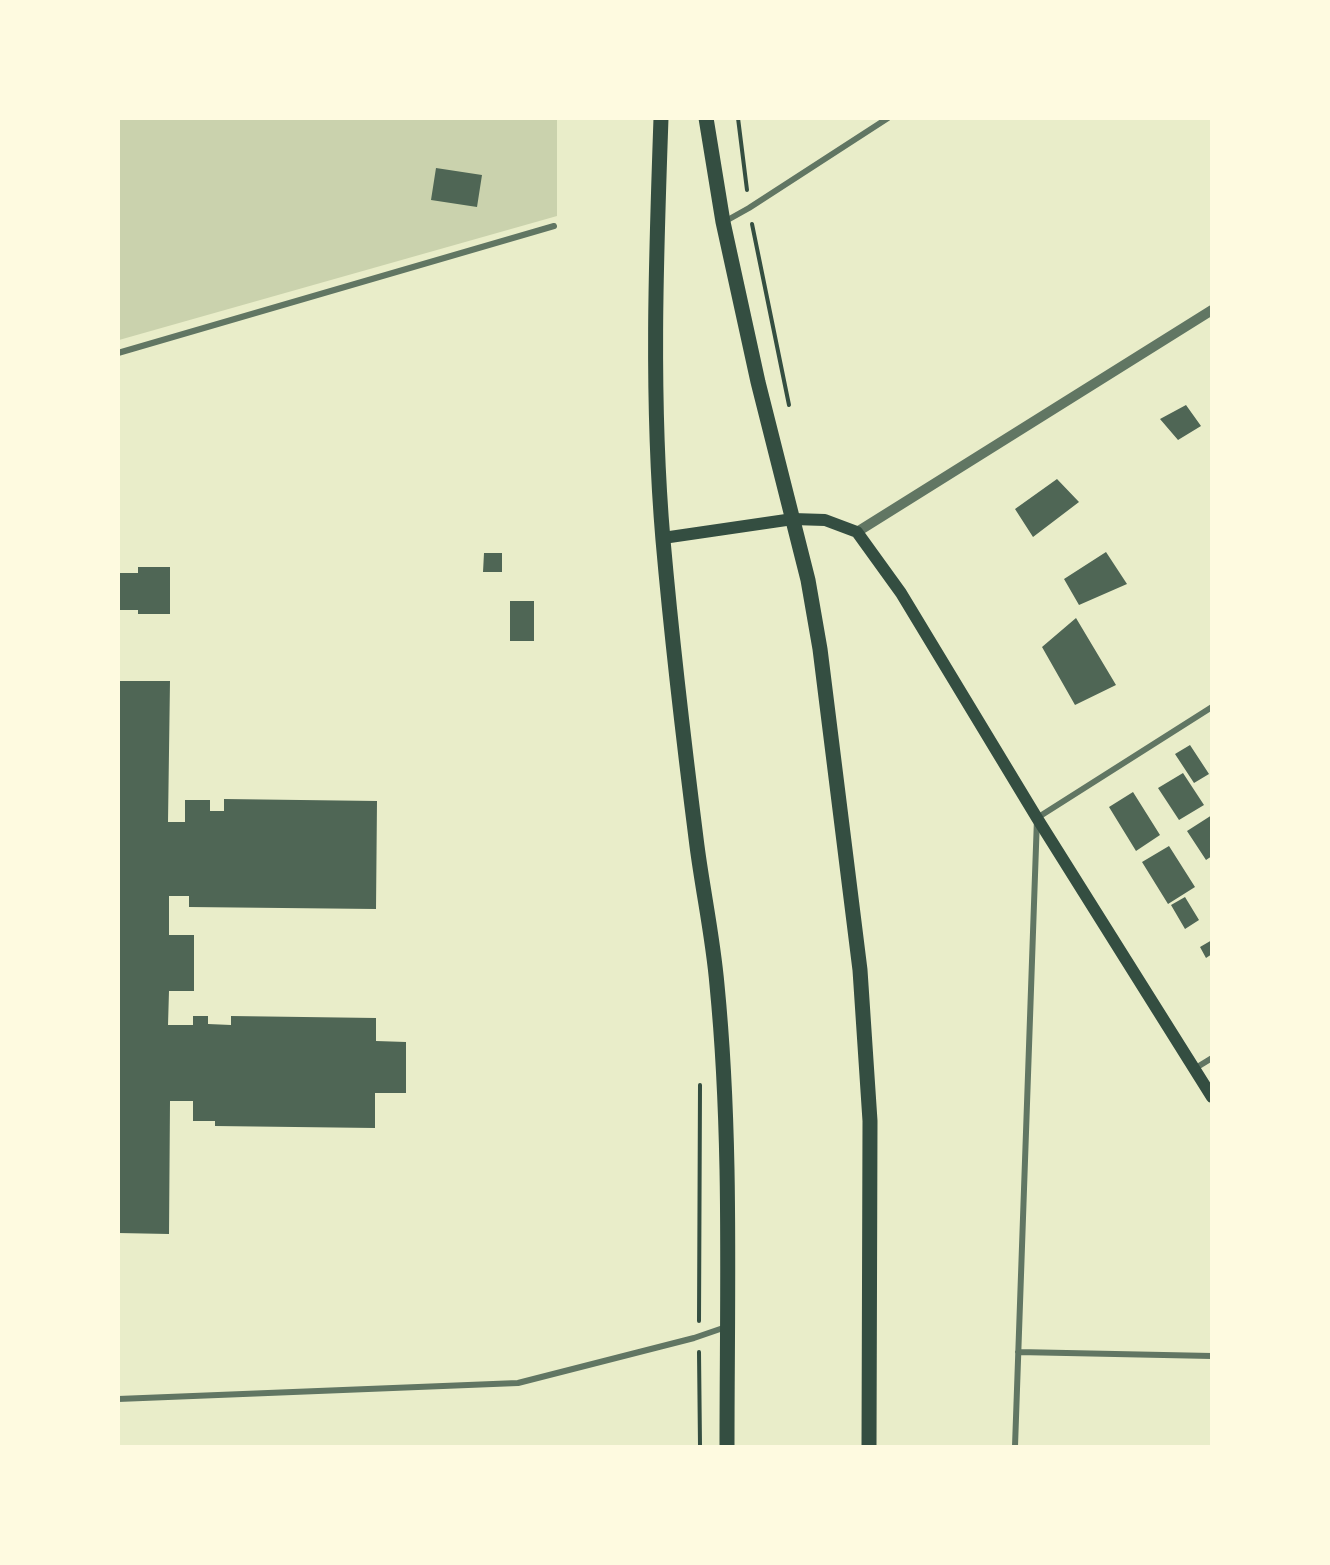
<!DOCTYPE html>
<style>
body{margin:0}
#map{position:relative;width:1330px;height:1565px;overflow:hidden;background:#e9edc9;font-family:"Exo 2",sans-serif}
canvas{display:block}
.frame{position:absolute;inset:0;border:120px solid #fefae0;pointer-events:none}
</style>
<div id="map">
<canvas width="1330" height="1565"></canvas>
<div class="frame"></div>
</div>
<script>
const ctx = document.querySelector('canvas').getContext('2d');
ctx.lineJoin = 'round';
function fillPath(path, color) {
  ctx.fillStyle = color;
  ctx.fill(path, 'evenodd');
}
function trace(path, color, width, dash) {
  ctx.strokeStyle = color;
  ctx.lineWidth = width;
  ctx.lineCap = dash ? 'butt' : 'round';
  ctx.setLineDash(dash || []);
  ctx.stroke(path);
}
fillPath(new Path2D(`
 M119,119H557V216L119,340Z`), '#cad2ad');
fillPath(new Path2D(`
 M436,168L482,175L477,207L431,200Z
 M1186,405L1201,426L1178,440L1160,419Z
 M1057,479L1079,502L1033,537L1015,509Z
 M1106,552L1127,584L1079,605L1064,579Z
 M484,553H502V572H483Z
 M138,567H170V614H138V610H118V573H138Z
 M510,601H534V641H510Z
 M1076,618L1116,685L1075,705L1042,647Z
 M118,681H170L168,822H185V800H210V811H224V799L377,801L376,909L189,907V896H169V935H194V991H169L168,1025H193V1016H208V1024L231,1025V1016L376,1018V1041L406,1042V1093H375V1128L215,1126V1121H193V1101H170L169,1234L118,1233Z
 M1190,745L1209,774L1194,783L1175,754Z
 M1183,773L1204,805L1179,820L1158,788Z
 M1133,792L1160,835L1136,851L1109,807Z
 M1212,815V856L1206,860L1187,831Z
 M1169,846L1195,887L1168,904L1142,862Z
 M1185,897L1199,920L1185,929L1171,905Z
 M1212,940V954L1206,958L1200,947Z`), '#4f6655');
trace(new Path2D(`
 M738,118L747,190
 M752,224L789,405
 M699,1321L700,1085
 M699,1352L700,1446`), '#344e41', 4);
trace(new Path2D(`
 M724,222L749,208L888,118
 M118,353L554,226
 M1194,1069L1212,1058
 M1018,1352L1212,1356
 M118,1399L518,1383L694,1338L726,1327
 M1015,1446L1037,818L1212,707`), '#617663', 6);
trace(new Path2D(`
 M857,532L1212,310`), '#617663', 10);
trace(new Path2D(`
 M663,538L793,519L825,520L857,532L901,593L1037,818L1212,1097`), '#344e41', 12);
trace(new Path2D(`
 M661,118C656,259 651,400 663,540C672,642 684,744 697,846C703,892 713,938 717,985C732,1138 727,1293 727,1446
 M706,118L723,222L758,382L808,580L820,649L860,970L870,1121L869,1446`), '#344e41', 15);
</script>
